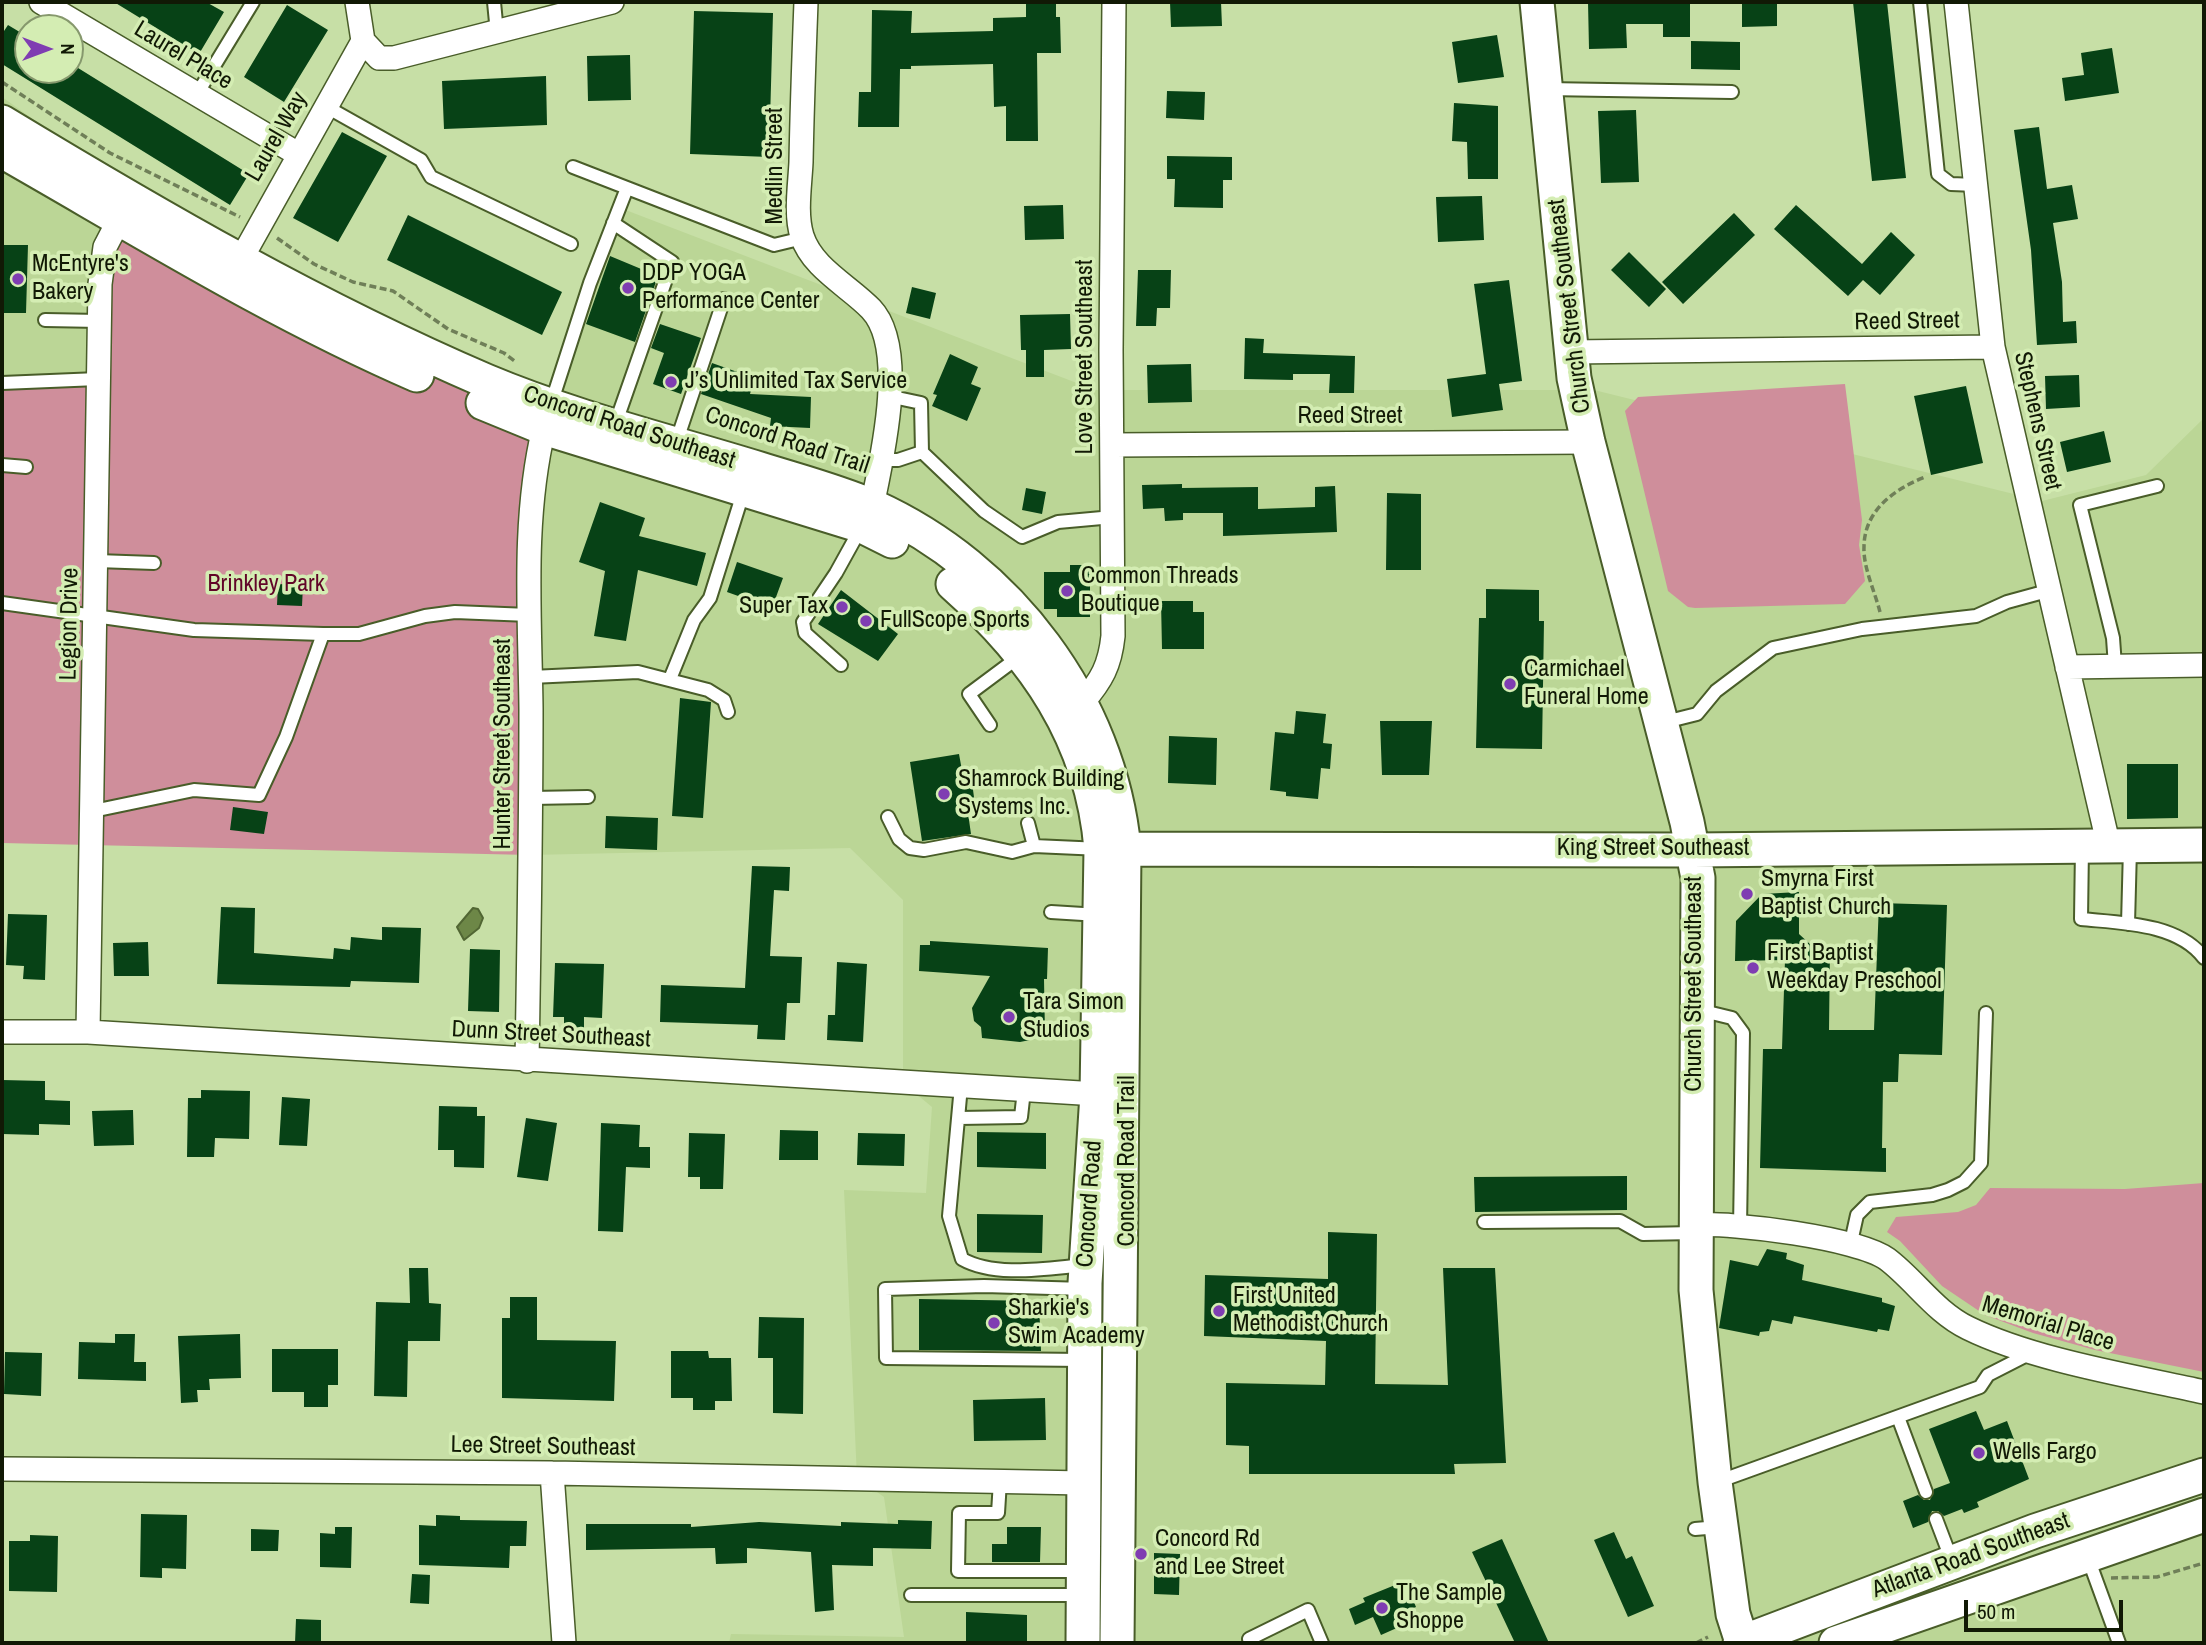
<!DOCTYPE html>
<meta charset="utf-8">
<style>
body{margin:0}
#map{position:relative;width:2206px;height:1645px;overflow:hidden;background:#c7dfa6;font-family:"Archivo Narrow",sans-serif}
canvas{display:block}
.frame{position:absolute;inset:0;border:4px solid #111905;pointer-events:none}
.north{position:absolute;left:14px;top:14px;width:70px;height:70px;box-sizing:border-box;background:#d4edb3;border:2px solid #86986d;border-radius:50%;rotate:90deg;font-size:19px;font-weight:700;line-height:28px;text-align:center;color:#111905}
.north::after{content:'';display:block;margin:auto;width:24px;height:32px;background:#7f3db2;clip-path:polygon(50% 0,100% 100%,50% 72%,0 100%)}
.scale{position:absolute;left:1964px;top:1600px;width:159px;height:32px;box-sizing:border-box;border:4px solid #111905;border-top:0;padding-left:9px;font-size:21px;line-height:24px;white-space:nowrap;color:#111905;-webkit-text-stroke:5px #d4edb3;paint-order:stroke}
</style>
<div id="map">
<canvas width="2206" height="1645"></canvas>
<div class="frame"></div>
<div class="north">N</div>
<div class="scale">50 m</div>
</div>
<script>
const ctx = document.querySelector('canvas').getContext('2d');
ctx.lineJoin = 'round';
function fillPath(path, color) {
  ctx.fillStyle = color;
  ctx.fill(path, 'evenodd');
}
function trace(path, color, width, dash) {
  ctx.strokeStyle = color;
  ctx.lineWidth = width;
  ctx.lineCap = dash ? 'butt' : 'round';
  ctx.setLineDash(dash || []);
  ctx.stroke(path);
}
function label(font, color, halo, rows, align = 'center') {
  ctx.font = font + ' "Archivo Narrow",sans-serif';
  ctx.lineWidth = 7;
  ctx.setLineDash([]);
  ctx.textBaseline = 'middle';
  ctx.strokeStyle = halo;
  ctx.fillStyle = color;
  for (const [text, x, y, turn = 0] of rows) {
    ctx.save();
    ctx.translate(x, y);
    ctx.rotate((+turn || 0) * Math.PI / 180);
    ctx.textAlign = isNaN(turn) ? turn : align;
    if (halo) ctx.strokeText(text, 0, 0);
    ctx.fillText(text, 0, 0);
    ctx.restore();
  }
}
fillPath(new Path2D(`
 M2,97L111,174L547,416L623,209L1095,390H1594L2042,501L2146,475L2204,418V1643H729L731,1634L904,1637L884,1497L857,1478L844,1190L926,1193L932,1107L903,1083V900L850,848L530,855L98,379L2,383Z`), '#bbd696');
fillPath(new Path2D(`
 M119,220L547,416L536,462L530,855L2,843V383L98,379Z
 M1845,384L1862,520L1859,545L1865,581L1845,604L1695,608L1688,607L1668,591L1625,411L1638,397Z
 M2204,1183V1372L2095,1350L2033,1333L1985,1315L1942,1286L1900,1241L1887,1232L1896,1217L1958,1212L1976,1205L1990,1188L2125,1189Z`), '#cf8e9b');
const water = new Path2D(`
 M473,908L478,909L483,918L479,928L464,940L457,927Z`);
fillPath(water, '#6d8747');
trace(water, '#516633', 2);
fillPath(new Path2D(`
 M114,2H206L224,12L199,54Z
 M1026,2H1056V17H1060L1061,53H1037L1038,141H1006V106L994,107L993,64L911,66V69H900L899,127H858L859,92H871L872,10L912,11L911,33L993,31V18L1026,17Z
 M1170,2H1221L1222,26L1171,27Z
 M1588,2H1690V37H1663V24H1626L1627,48L1589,49Z
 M1742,2H1777V26L1742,27Z
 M1853,2H1887L1906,178L1872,181Z
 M287,5L328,30L284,102L244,77Z
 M694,11L773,13L769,157L690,154Z
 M8,25L28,37V70H70V63L249,174L230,205L2,64V34Z
 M1497,35L1504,77L1458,83L1452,42Z
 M1691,41L1740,42V70L1691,69Z
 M2112,48L2119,93L2065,101L2062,78L2084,75L2081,53Z
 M630,55L631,100L588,101L587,56Z
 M546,76L547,125L444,129L442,81Z
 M1167,91L1205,92L1204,120L1166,118Z
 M1454,103L1498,106V179H1468L1467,142L1452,141Z
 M1636,110L1639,182L1601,183L1598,111Z
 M2039,127L2047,189L2072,185L2078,219L2053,223L2062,282L2063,322L2076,321L2077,343L2037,345L2031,250L2014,130Z
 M342,132L387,156L338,242L293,218Z
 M1167,156L1232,157V180H1223V208L1174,207L1175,179H1167Z
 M1482,196L1484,240L1438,242L1436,197Z
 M1063,205L1064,239L1025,240L1024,206Z
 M1796,205L1862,264L1891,232L1915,255L1880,295L1863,280L1848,296L1774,229Z
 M1734,213L1755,235L1683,304L1662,282Z
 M408,215L562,292L542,335L387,260Z
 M2,245H28L26,313H2Z
 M1629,252L1666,289L1649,307L1611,270Z
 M610,256L658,276L635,342L586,324Z
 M1138,270H1171L1170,308H1157L1156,326H1136Z
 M1509,280L1522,381L1499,384L1503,410L1452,417L1447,379L1486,374L1474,284Z
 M912,287L936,293L930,319L906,313Z
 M1070,314L1071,349L1044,350V377H1026V350H1021L1020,315Z
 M660,324L701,338L681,394L653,384L664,353L651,348Z
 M1245,338L1264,339L1263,353L1355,356L1354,393H1329L1330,374H1293V380L1244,379Z
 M950,354L978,367L971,384L981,388L967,421L932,406L937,395L933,394Z
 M712,363L743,374L740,383L752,387L750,394L811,397L810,428L770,426L771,418L701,394Z
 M1191,364L1192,402L1148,403L1147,365Z
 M2079,375L2080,407L2046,409L2045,376Z
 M1966,386L1983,463L1931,475L1914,396Z
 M2104,431L2111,462L2067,472L2060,442Z
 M1182,484V488L1258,487V509L1315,507V487L1335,486L1337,532L1223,536V513H1183V520L1165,521L1164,508L1143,509L1142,485Z
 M1026,488L1046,492L1042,514L1022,510Z
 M1387,493L1421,494V570H1386Z
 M600,502L645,518L639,536L706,553L697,586L638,570L626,641L594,636L605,571L579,562Z
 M737,562L783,578L772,608L727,592Z
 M1070,565H1090V617H1057V609H1044V572H1070Z
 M278,584L303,585L302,606L277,605Z
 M1486,589L1539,590V621H1544L1542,749L1476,748L1479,618H1486Z
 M841,590L898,634L878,661L818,624Z
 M1161,601H1193V612H1204V649H1162Z
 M680,698L711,702L703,818L672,816Z
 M1296,711L1326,714L1323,743L1332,744L1330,769L1321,768L1318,799L1286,796V792L1270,790L1275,732L1294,734Z
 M1380,721H1432L1429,775H1382Z
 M1169,736L1217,738L1216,785L1168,783Z
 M959,754L963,776L971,775L976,812L968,813L971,834L922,841L910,762Z
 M2127,764H2178V818L2127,819Z
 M233,807L268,812L264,834L230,830Z
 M606,816L658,818L657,850L605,848Z
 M752,866L790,867L789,891L774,890L770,956L802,957L800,1003H787L785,1040L757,1039L758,1025L660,1022L661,985L745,988Z
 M1799,892V934L1811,945L1830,946L1829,1030H1874L1879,903L1947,905L1942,1055L1899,1054L1898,1082H1883L1882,1148H1886V1172L1760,1168L1763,1049H1782L1785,960L1735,961L1736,921L1762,894Z
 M221,907L255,908L254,953L333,959L334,948L350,950L351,937L382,940V927L421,928L419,983L351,981L350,987L217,984Z
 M8,914L47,915L45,980L23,979L24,966L6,965Z
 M930,941L1048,948L1047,979H1044L1045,1035H1035V1039L1020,1042L982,1038L981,1027L974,1021L972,1008L990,976L919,971L920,945H930Z
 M148,942L149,976H114L113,943Z
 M470,949L500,950L499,1012L468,1011Z
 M837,962L867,964L863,1042L827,1040L828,1015H835Z
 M555,963L604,964L602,1018L584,1017V1028L564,1027V1017H553Z
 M2,1080L45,1081V1100L70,1101V1125L39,1124V1135L2,1134Z
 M201,1090L250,1091L249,1139L215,1138L214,1157H187L188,1098H201Z
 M282,1097L310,1099L307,1146L279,1145Z
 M439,1106L477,1107V1116H485L484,1168L454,1167V1150H438Z
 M133,1110L134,1145L94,1146L92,1111Z
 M526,1118L557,1123L548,1181L517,1177Z
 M601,1123L640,1125L639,1147H650V1168L626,1167L623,1232L598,1231Z
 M780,1130L818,1131V1160H779Z
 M977,1132L1046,1133V1169L977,1167Z
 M689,1133L725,1134L723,1189H700V1177H688Z
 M858,1133L905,1134L904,1166L857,1165Z
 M1627,1176V1210L1475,1212L1474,1177Z
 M977,1214L1043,1215L1042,1253L977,1252Z
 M1328,1232L1377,1234L1375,1384L1448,1385L1443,1268H1495L1506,1463L1454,1464L1455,1474H1249V1446L1226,1445V1383L1325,1385L1326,1341L1204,1336L1205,1275L1328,1279Z
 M1767,1249L1787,1253L1786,1259L1804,1265L1802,1280L1882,1298V1302L1895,1306L1889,1331L1878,1329L1877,1332L1794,1316L1792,1324L1772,1320L1769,1331L1760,1332L1759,1336L1719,1328L1730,1260L1758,1266Z
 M409,1268H428L429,1303L441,1304L440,1341H408L407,1397L374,1396L376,1302L410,1303Z
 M510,1297H537V1340L616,1341L614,1401L502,1398V1318H510Z
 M919,1299L1039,1301L1041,1351L919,1350Z
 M759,1317L804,1318L803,1414L773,1413V1358H758Z
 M115,1334H135L134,1362H146V1381L78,1379L79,1342L115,1343Z
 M240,1334L241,1378L209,1379L210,1390H197L198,1402L181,1403L178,1336Z
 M272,1349H338V1385H328V1407H304V1392H272Z
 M671,1351H708L709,1358H731L732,1401H715V1410H693V1398H671Z
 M5,1352L42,1353L41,1396L4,1394Z
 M1045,1398L1046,1440L974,1441L973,1400Z
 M1976,1411L1984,1430L2007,1421L2029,1479L1977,1502L1979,1507L1964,1513L1962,1509L1944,1516L1938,1511H1932L1928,1522L1913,1528L1903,1501L1918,1495L1924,1500H1930L1934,1489L1950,1483L1929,1429Z
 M141,1514L187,1515L186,1569L162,1568V1578L140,1577Z
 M436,1515L460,1516V1520L527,1521L526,1546H510L509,1568L419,1565V1525L436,1526Z
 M898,1520L932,1521L931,1549L873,1548V1566L832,1565L834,1610L815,1612L811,1552L747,1548V1563L716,1564L715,1548L586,1550V1524H691V1527L759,1522L841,1526V1522L898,1524Z
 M335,1527H352L351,1568L320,1567V1533L335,1534Z
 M1007,1527H1041L1040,1562H992V1544H1007Z
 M251,1529L279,1530L278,1551H251Z
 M1614,1532L1626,1559L1632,1556L1654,1606L1628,1617L1594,1540Z
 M30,1535L58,1536L57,1592L9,1591V1541H30Z
 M1502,1539L1549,1643H1515L1472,1552Z
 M1154,1553L1180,1554L1179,1595L1154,1594Z
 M412,1574L430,1575L429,1604L410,1603Z
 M1405,1581L1416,1607L1394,1616L1399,1627L1381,1635L1373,1617L1355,1625L1349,1609L1365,1602L1363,1598Z
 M966,1612L1027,1615V1643H966Z
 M296,1619L321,1620V1643H295Z`), '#074216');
const lane = new Path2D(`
 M494,2L497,33
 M1920,2L1938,174L1951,184L1976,185
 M1546,89L1732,92
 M197,94L253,2
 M325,106L421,160L431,177L571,244
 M573,167L774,245L803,238
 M613,223L672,262L615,425
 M45,320L100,321
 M2,383L98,379
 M888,396L921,403L922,452L984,511L1022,537L1058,522L1113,517
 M551,404L590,283L627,188
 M676,443L724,299
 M880,460H898L922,452
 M2,465L26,467
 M97,561L154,563
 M2,603L194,630L323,634H359L425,616L455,612L529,615
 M841,665L805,633L803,622L836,573L862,526
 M2115,666L2113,638L2080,505L2157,486
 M531,677L638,672L708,690L724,700L728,712
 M670,679L694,620L710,598L744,490
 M1661,723L1697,714L1716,691L1773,648L1862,629L1976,616L2007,602L2051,590
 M990,725L969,694L1020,656
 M531,798L588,797
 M93,811L194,790L259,795L286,737L323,634
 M888,817L899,839L910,848L924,850L966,842L1012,852L1034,846
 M1028,823L1034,846L1101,849
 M2082,847L2081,919C2121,923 2178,923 2204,958
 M1051,912L1099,915
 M2128,924L2130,848
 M1699,1010L1732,1018L1743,1033L1740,1228
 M961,1086L949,1216L962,1259C996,1278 1048,1268 1086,1265
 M959,1118L1021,1117L1024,1090
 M1484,1222L1620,1221L1643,1234L1694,1233
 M1851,1242L1857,1215L1870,1202L1932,1195L1948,1190L1964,1182L1981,1163L1986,1013
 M1085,1360L886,1358L885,1289L984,1286L1085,1289
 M1898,1417L1926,1492
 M1000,1481L998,1513H959L958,1571H1083
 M1717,1482L1980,1387L1988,1375L2031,1353
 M1936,1519L1952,1561
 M1695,1529L1719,1527
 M2088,1558L2119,1643
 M911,1595H1082
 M1249,1639L1308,1610L1322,1643`);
const street = new Path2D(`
 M41,2L298,154
 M357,2L363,41L379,58H394L612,2
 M806,2C804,55 802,108 801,162C800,185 795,214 802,236C812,268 849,286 871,309C908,348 882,458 872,506
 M1956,2L1993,347L2109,847
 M240,261L363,41
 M1570,352L1993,347
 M1113,445L1588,442
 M2067,667L2204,665
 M1082,703C1102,680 1110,665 1113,636L1111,350L1114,2
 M2,1032H88L1097,1094
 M88,1032L100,284L105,247L119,220
 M527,1061C529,943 531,826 531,709C530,615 522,520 544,428
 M1695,1225C1732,1222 1858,1238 1887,1259C1915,1280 1935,1312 1968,1328C2033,1360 2132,1376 2204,1392
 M2,1469L552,1473L1084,1483
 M552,1473L564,1643`);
const secondary = new Path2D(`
 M1537,2L1574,378L1588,442L1687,822L1698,878L1696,1290L1715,1482L1733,1614L1742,1642
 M2,122C159,217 316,308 486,381C574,418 669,441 760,469C798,481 837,491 874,507C1009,568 1110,701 1124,849L1117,1643
 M2,151C139,229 272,312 417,375
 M483,403L544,428L862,526L892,541
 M953,584C1034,656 1092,738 1101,849L1097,1094L1085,1283L1083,1643
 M1104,849L1693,850L2204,845
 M1740,1643L2035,1531L2204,1475
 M1836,1643L2204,1515`);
trace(lane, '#495d29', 16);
trace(street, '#495d29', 26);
trace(secondary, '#495d29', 37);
trace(new Path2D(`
 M2,82L110,153L240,217
 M277,238L314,264L353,282L393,291L448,329L504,353L516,362
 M1880,612C1875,592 1863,567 1864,547C1864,511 1894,489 1925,477
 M2111,1578L2157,1577L2204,1563
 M1696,1643L1708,1637`), '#6f7f58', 3.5, [7, 3.5]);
trace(lane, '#fff', 12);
trace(street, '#fff', 23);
trace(secondary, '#fff', 33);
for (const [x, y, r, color] of [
 [18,279,7,"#7f3db2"],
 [628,288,7,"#7f3db2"],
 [671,382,7,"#7f3db2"],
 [1067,591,7,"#7f3db2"],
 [842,607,7,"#7f3db2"],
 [866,621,7,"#7f3db2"],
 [1510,684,7,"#7f3db2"],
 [944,794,7,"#7f3db2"],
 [1747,894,7,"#7f3db2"],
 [1753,968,7,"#7f3db2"],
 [1009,1017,7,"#7f3db2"],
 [1219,1311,7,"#7f3db2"],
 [994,1323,7,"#7f3db2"],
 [1979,1453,7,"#7f3db2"],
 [1141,1554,7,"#7f3db2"],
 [1382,1608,7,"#7f3db2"]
]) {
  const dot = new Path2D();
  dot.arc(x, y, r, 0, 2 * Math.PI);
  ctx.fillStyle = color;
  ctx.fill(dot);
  trace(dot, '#d4edb3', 2.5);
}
label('24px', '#111905', '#d4edb3', [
 ["Laurel Place",183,56,31],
 ["Laurel Way",277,137,-60],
 ["Medlin Street",776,166,-90],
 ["Church Street Southeast",1570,306,-97],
 ["Reed Street",1907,322,-1],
 ["Love Street Southeast",1086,357,-90],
 ["Reed Street",1350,417],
 ["Stephens Street",2037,421,77],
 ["Concord Road Southeast",629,428,18],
 ["Concord Road Trail",787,441,18],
 ["Legion Drive",70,624,-89],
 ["Hunter Street Southeast",504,744,-90],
 ["King Street Southeast",1653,849],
 ["Church Street Southeast",1695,984,-90],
 ["Dunn Street Southeast",551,1035,3],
 ["Concord Road Trail",1128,1161,-90],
 ["Concord Road",1090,1204,-86],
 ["Memorial Place",2048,1324,17],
 ["Lee Street Southeast",543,1447,1],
 ["Atlanta Road Southeast",1971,1556,-20]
]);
label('24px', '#111905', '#d4edb3', [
 ["McEntyre's",32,265],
 ["Bakery",32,293],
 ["DDP YOGA",642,274],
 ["Performance Center",642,302],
 ["J’s Unlimited Tax Service",685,382],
 ["Common Threads",1081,577],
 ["Boutique",1081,605],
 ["Super Tax",828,607,"right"],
 ["FullScope Sports",880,621],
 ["Carmichael",1524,670],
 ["Funeral Home",1524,698],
 ["Shamrock Building",958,780],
 ["Systems Inc.",958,808],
 ["Smyrna First",1761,880],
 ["Baptist Church",1761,908],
 ["First Baptist",1767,954],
 ["Weekday Preschool",1767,982],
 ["Tara Simon",1023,1003],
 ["Studios",1023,1031],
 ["First United",1233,1297],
 ["Methodist Church",1233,1325],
 ["Sharkie's",1008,1309],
 ["Swim Academy",1008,1337],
 ["Wells Fargo",1993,1453],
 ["Concord Rd",1155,1540],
 ["and Lee Street",1155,1568],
 ["The Sample",1396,1594],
 ["Shoppe",1396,1622]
], 'left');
label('24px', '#610528', '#d4edb3', [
 ["Brinkley Park",266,585]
]);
</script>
